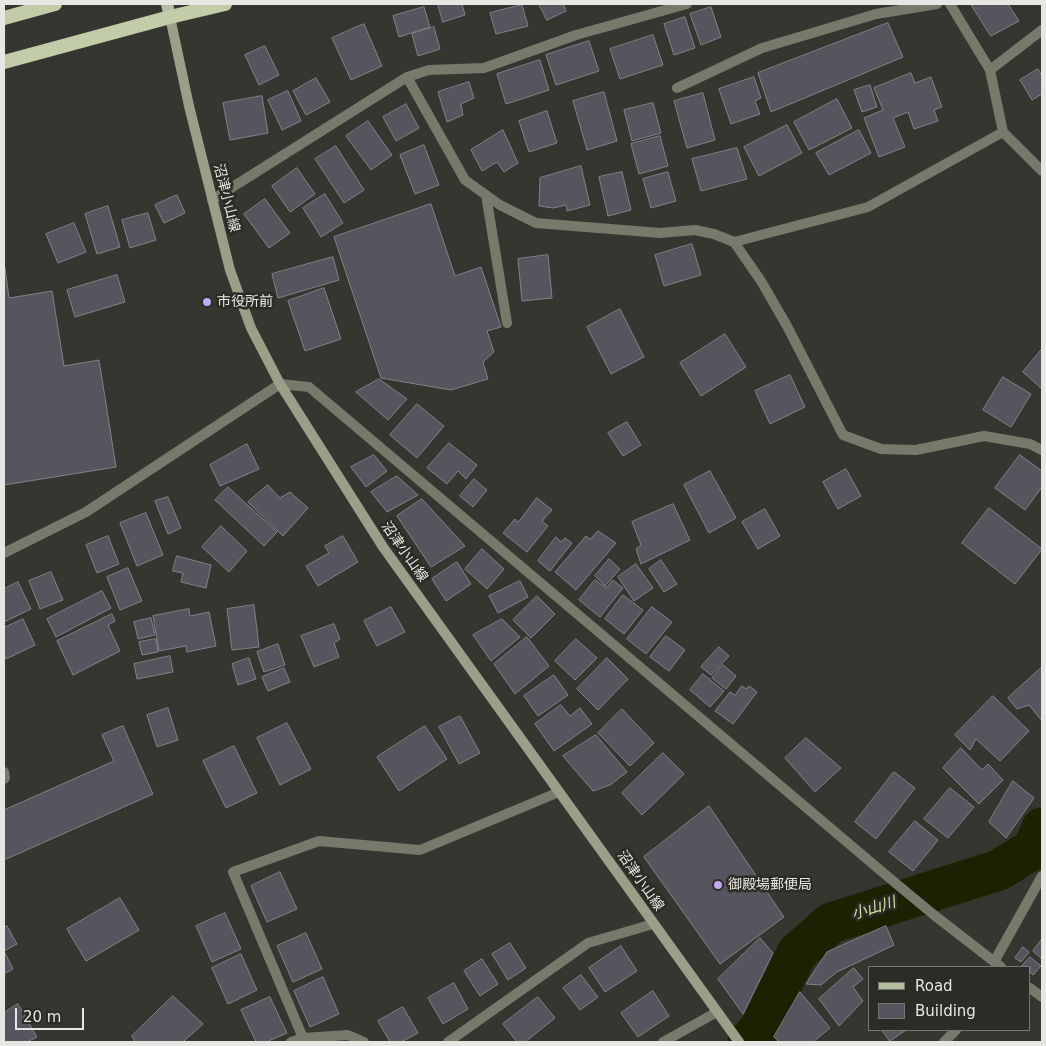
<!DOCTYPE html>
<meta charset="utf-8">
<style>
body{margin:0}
#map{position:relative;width:1046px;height:1046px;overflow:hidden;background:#34362f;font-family:"DejaVu Sans",sans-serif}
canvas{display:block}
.frame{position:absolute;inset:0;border:5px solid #e6e7e2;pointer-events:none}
.legend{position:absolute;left:868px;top:966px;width:162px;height:65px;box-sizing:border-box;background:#2a2c25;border:1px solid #757771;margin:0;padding:6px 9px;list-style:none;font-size:15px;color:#e6e7e2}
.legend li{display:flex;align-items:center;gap:10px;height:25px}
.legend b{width:25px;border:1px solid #757771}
.scale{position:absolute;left:15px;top:1008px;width:69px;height:22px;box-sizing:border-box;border:2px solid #e6e7e2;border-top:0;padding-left:6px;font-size:15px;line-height:18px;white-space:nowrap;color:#e6e7e2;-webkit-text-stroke:4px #2a2c25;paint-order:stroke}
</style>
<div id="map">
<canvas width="1046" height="1046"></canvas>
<div class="frame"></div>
<ul class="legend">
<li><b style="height:6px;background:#b5be9e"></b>Road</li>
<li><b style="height:14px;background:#56545c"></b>Building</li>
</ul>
<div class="scale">20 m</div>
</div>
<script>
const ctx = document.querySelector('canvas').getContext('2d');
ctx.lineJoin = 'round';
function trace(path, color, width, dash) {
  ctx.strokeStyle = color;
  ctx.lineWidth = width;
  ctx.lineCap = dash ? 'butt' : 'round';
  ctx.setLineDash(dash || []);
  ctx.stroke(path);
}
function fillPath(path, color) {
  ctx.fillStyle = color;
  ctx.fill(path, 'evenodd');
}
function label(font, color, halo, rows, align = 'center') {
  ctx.font = font + ' "DejaVu Sans","Noto Sans JP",sans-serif';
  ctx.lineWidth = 5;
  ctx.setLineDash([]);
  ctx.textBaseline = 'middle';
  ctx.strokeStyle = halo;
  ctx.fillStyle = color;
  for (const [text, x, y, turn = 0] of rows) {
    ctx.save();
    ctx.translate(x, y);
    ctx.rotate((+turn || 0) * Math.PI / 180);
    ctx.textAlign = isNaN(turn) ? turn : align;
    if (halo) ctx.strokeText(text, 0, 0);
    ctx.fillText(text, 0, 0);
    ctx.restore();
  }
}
trace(new Path2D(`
 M748,1042L761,1027L797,953L831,923L999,870L1033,849L1042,828`), '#1b2201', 41);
const building = new Path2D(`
 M438,4H462L465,15L443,22Z
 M539,4H563L566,11L547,20Z
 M971,4H1008L1019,21L991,36Z
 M522,5L528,26L496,34L490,13Z
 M424,7L430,27L399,37L393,16Z
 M711,7L721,37L701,45L690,14Z
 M685,17L695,48L674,55L664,24Z
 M888,23L903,57L771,112L758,73Z
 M364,24L382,66L351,80L332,38Z
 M434,27L440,49L418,56L412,34Z
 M653,35L663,65L620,79L610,49Z
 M589,41L599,71L556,85L546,55Z
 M265,46L279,75L259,85L245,55Z
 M540,60L549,90L506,104L497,74Z
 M1038,69L1042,76V94L1032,100L1020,80Z
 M911,73L915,83L931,77L942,107L934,110L938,121L914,129L908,112L893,118L905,147L879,157L864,118L883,110L874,88Z
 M754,77L761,98L755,101L760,114L731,124L719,89Z
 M316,78L330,102L306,115L293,91Z
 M469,82L474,98L461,104L463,115L447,122L438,92Z
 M870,85L877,107L862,112L854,90Z
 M288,91L301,121L282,130L268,100Z
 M604,92L617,141L587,150L573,101Z
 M703,93L715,140L687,148L674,101Z
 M262,96L268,133L230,140L223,103Z
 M837,99L852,128L809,150L794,122Z
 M653,103L661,133L632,141L624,110Z
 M406,104L419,128L396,141L383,117Z
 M547,111L557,143L529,152L519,121Z
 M368,121L392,155L371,170L346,136Z
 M787,125L802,153L759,176L744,147Z
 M503,130L518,163L504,172L497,162L482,171L471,150Z
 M859,130L871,153L829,175L816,153Z
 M660,136L668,166L639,174L631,144Z
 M424,145L439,185L415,194L400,155Z
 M336,146L364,190L344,203L315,159Z
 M737,148L747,179L701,191L692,159Z
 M581,166L590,205L567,211L566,205L553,208L539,206L540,178Z
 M297,168L315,194L290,212L272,186Z
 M622,172L631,210L608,216L599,177Z
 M668,172L676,201L651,208L643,179Z
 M325,194L343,223L321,237L303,208Z
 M177,195L185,213L164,223L155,205Z
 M265,199L290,233L269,248L244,214Z
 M431,204L455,276L481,267L501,327L487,331L494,352L483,362L488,379L451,390L381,378L334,237Z
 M108,206L120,247L97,254L85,214Z
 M148,213L156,240L130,248L122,220Z
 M74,223L86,252L58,263L46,234Z
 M692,244L701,275L664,286L655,255Z
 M548,255L552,298L522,301L518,259Z
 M333,257L339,280L278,298L272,274Z
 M5,268L9,298L52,291L64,366L99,360L116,467L4,485V269Z
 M117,275L125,302L75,317L67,290Z
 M324,288L341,339L305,351L288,301Z
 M620,309L644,357L611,374L587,327Z
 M725,334L746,367L701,396L680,363Z
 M1042,349V389L1023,372Z
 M790,375L805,407L770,424L755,391Z
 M1003,377L1031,394L1011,427L983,410Z
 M379,379L407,399L388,420L356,392Z
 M417,404L444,426L417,458L390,435Z
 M627,422L641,445L623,456L608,433Z
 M449,443L477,465L466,479L458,471L447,484L427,468Z
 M247,444L259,469L220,486L210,465Z
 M374,455L387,471L366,487L351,467Z
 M1020,455L1042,471V487L1025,510L995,488Z
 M846,469L861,496L838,509L823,482Z
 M710,471L736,518L709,533L684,485Z
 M397,476L418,495L387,512L371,492Z
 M474,479L487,490L473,507L460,496Z
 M268,485L280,498L290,492L308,508L283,536L248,502Z
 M228,487L277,532L264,546L215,500Z
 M168,497L181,528L168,534L155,501Z
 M537,498L552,510L542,521L548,526L527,552L503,533L515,519L518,522Z
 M422,499L465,546L431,567L397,516Z
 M673,504L690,540L641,564L636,549L641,545L632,522Z
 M989,508L1042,549L1015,584L962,543Z
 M765,509L780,536L758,549L742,522Z
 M146,513L163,555L137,566L120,523Z
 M221,526L247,551L229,572L202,547Z
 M598,531L616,543L576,590L555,572L586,536L590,539Z
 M108,536L119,564L97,573L86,545Z
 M343,536L358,562L318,586L306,566L329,553L325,546Z
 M556,537L561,542L565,538L572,543L550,571L538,561Z
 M482,549L504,569L487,589L465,569Z
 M177,556L211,565L206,588L181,582L183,573L173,571Z
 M609,559L620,569L605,586L595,576Z
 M661,560L677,584L664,592L649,569Z
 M457,562L471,584L446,601L432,579Z
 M636,564L653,588L634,601L618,577Z
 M128,568L142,601L120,610L107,577Z
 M51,572L63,600L40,609L29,581Z
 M595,580L606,588L613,580L623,588L600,617L579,600Z
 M520,581L528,597L498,613L489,596Z
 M18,582L31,609L4,622V589Z
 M102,591L111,608L56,637L47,619Z
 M623,595L643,610L624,634L605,619Z
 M537,596L555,614L531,638L513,620Z
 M254,605L259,647L232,650L227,609Z
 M391,607L405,632L377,646L364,621Z
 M652,607L672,622L646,654L627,639Z
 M189,609L190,616L209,612L216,646L187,652L186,646L159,651L153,616Z
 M112,614L115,621L108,625L120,651L73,675L57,641Z
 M151,618L155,635L138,639L134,622Z
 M23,619L35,645L6,659L4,655V628Z
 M502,619L520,637L491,661L473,635Z
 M334,624L340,639L334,643L339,657L314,667L301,636Z
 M666,636L685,650L669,671L650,657Z
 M527,637L549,666L515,694L494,664Z
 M156,639L158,652L142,655L139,642Z
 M576,639L597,658L575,680L555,661Z
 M278,644L285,665L264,672L257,652Z
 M719,647L729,656L711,675L701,667Z
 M170,656L173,672L137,679L134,664Z
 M249,658L256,679L238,685L232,664Z
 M607,658L628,679L598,710L577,689Z
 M723,665L736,676L726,689L712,678Z
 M1042,667V721L1029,705L1017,709L1008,698Z
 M284,668L290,682L268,691L262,677Z
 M703,674L724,691L710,707L690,690Z
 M554,675L568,695L538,716L524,696Z
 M742,686L746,689L749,686L757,692L733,724L715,711L730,692L735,695Z
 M993,696L1029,731L1000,761L976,739L970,750L955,735Z
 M561,705L570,716L580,708L592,724L554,751L535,724Z
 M168,708L178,740L157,747L147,715Z
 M622,709L654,743L630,766L598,733Z
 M460,716L480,753L459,764L439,727Z
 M287,723L311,769L280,785L257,738Z
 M123,726L153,794L4,860V810L114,761L102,735Z
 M425,726L447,759L399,791L377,757Z
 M596,735L627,772L610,785L593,791L563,756Z
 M806,738L841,768L815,792L785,758Z
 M234,746L257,793L226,808L203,761Z
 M961,748L982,770L988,764L1003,780L979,804L943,768Z
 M663,753L684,774L642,815L622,793Z
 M894,772L915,788L876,839L855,822Z
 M1013,781L1034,798L1006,838L989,822Z
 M950,788L974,807L948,838L924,819Z
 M709,806L784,917L720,964L644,857Z
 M915,821L938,840L913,871L889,852Z
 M280,872L297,909L267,922L251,886Z
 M120,898L139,930L86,961L67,929Z
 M225,913L241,949L212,962L196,926Z
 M7,926L17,944L4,951L13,969L4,974V928Z
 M886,926L894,945L837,972L821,985L806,984L827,952Z
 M306,933L322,969L293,982L277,946Z
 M760,938L773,953L743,1014L718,979Z
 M1042,939V959L1033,951Z
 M510,943L526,968L508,980L492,954Z
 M621,946L637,971L605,992L589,968Z
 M1023,947L1029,952L1021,962L1015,958Z
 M241,954L257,990L228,1004L212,968Z
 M1030,957L1041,966L1033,975L1030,972V967L1022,966Z
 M482,959L498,984L480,996L464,971Z
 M854,968L863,979L853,987L863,1001L839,1026L819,999Z
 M581,975L598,997L580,1010L563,988Z
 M323,977L339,1014L310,1027L294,991Z
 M454,983L468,1009L443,1024L428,998Z
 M653,991L669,1016L638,1037L621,1013Z
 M800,992L830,1028L813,1042H780L774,1037Z
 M173,996L203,1024L183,1042H135L132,1036Z
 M270,997L287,1033L266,1042H256L241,1010Z
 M538,997L555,1018L525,1042H517L503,1024Z
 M18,1004L37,1037L27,1042H4V1013Z
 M403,1007L418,1033L401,1042H390L378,1021Z
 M882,1030H906L890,1041Z`);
fillPath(building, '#56545c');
trace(building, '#83818a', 1);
trace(new Path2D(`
 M950,4L990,70L1003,132L1042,171
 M990,70L1042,30
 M407,77L465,180L500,205L536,223L660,233L695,230L714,234L734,242L761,281L787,326L843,435L881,449L916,450L984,436L1030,444L1042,450
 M677,88L762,48L876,14L937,4
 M486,195L507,323
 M212,200L407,77L429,70L484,68L576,35L687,4
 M734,242L868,207L1003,132
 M280,384L309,387L893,881L934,915L1001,967
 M4,772L5,778L4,779
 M994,962L1042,876
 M1030,988L1042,997
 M303,1038L233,872L319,841L420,850L559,792
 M291,1042L303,1038L348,1035L364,1042
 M448,1042L588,943L653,924
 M663,1042L717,1012
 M944,1042L956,1030`), '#767a6a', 10);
trace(new Path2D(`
 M4,553L86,512L280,384`), '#767a6a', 10);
trace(new Path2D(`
 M170,17L189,106L230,270L251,328L280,384L383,547L739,1042`), '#9aa087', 10);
trace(new Path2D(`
 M167,4L170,17`), '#b5be9e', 12);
trace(new Path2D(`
 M4,18L55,4
 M4,62L170,17L225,4`), '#c2cca8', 14);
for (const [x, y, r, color] of [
 [207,302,5,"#bfa9f4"],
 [718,885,5,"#bfa9f4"]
]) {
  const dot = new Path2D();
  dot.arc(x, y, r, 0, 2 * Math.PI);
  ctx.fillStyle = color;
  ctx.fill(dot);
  trace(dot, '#2a2c25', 2);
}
label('14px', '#e6e7e2', '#2a2c25', [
 ["沼津小山線",226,198,76],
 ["沼津小山線",404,552,55],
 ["沼津小山線",640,881,55]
]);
label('14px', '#e6e7e2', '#2a2c25', [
 ["市役所前",217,302],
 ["御殿場郵便局",728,885]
], 'left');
label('italic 15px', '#d6e5a7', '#2a2c25', [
 ["小山川",874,909,-17]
]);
</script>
